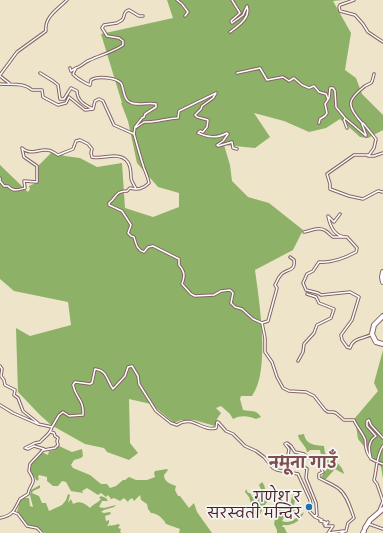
<!DOCTYPE html>
<meta charset="utf-8">
<style>
body{margin:0}
canvas{display:block;background:#eee4ca}
</style>
<canvas width="383" height="533"></canvas>
<script>
const ctx = document.querySelector('canvas').getContext('2d');
ctx.lineJoin = 'round';
function fillPath(path, color) {
  ctx.fillStyle = color;
  ctx.fill(path, 'evenodd');
}
function trace(path, color, width, dash) {
  ctx.strokeStyle = color;
  ctx.lineWidth = width;
  ctx.lineCap = dash ? 'butt' : 'round';
  ctx.setLineDash(dash || []);
  ctx.stroke(path);
}
function label(font, color, halo, rows, align = 'center') {
  ctx.font = font + ' Mynerve,"Playpen Sans Deva",sans-serif';
  ctx.lineWidth = 3.5;
  ctx.setLineDash([]);
  ctx.textBaseline = 'middle';
  ctx.strokeStyle = halo;
  ctx.fillStyle = color;
  for (const [text, x, y, turn = 0] of rows) {
    ctx.save();
    ctx.translate(x, y);
    ctx.rotate((+turn || 0) * Math.PI / 180);
    ctx.textAlign = isNaN(turn) ? turn : align;
    if (halo) ctx.strokeText(text, 0, 0);
    ctx.fillText(text, 0, 0);
    ctx.restore();
  }
}
fillPath(new Path2D(`
 M167,0H343L333,1L351,33L345,70L356,78L362,94L383,115V130L368,138L360,137L340,119L326,128L309,132L284,121L254,113L270,137L255,148L224,145L230,165L232,181L248,197L269,203L303,230L293,250L255,270C259,300 271,371 252,396H241L240,399L243,410C251,412 256,409 261,417L256,419C248,416 241,415 233,419L230,414L221,406L216,408L221,413L217,419L215,426L194,420H181L174,423L151,404L129,399L130,443L138,453L129,460L107,452L104,448L85,444L51,425L39,414L18,392L16,328L30,336L71,325L68,302L14,291L0,279V165L28,192L30,189L29,186L38,182L37,167L52,152L65,156L80,158L97,167L122,163L125,208L153,217L179,207V193L158,187L137,163L128,121L121,103H122L101,34L173,18Z
 M383,350V479L381,467L358,439L355,418L378,391L374,383Z
 M304,434C306,445 315,445 324,446L325,453C332,459 343,465 344,474L335,469L326,479H322L321,477L329,466L322,460L320,450H310L308,452H307C306,445 299,442 298,435Z
 M59,446L72,452L82,449L83,456L81,458L74,460L71,465L73,468L90,475L101,484H107L110,488L116,486L123,480H125L129,477L136,480H147L155,477L154,473L155,471L167,469L168,470L164,475C164,482 171,484 176,486L175,490L178,496H180L189,508L194,503L197,512L212,533H177H179L180,529L166,524C163,518 157,513 151,513L148,509L147,504L141,500L140,495L134,501L132,498L129,500L128,502L124,498L120,501L114,498L111,499L108,495L106,497L101,493L98,495L87,488L82,491L83,493L71,491L66,482L62,481L58,486H53L47,481V477L39,475L38,477L39,479L37,481L30,471L31,464L41,453L42,452L48,455L49,451L55,450Z
 M262,482C267,487 263,494 271,499C264,503 264,508 260,514L253,515L251,512L255,508L254,506L252,507L249,497L245,492L246,489L248,493H250L253,498L257,499L263,494L259,485Z
 M40,485V488L33,491L32,493L39,496L42,503H46L49,511L62,505L66,500L68,494L70,495L68,503L71,499L73,504C80,500 85,503 90,508C93,504 98,503 101,499L99,498L101,496L106,498L108,501H102L99,507L104,508L116,505L114,507L104,510L101,512L104,513L110,512L111,514L105,516L106,521L109,520V523L107,526C110,525 114,526 118,524L120,525L118,528L121,529L120,532L122,533H45L37,527L28,526L22,521L17,512L20,501L23,498H29L30,506L33,507L30,495L31,490Z
 M294,494L296,498L293,507L295,509V512L285,515L282,521C291,525 298,516 304,512C301,521 292,526 283,525L282,527H284L287,533H277V530L274,524L276,514L280,508L285,509L290,506L292,496Z`), '#8db267');
const street = new Path2D(`
 M177,0L182,4L188,12L185,16
 M354,0L340,5L339,7L340,11L355,15L363,24L368,32L383,42
 M230,32C238,26 251,18 247,6L243,15L232,23L231,21L240,13L232,0
 M70,68L71,71L76,68L73,74C75,77 86,84 90,85L91,80C97,76 115,77 121,83C124,88 123,97 128,101C135,107 147,102 156,104V107L145,114L144,117L142,118L135,127L134,134
 M76,68C81,67 84,62 90,60C101,55 113,52 123,45V41L119,38L107,36L102,28L104,25L117,23L122,20C126,16 122,12 129,10L139,16H143
 M40,73L53,81L58,85L60,99H64L71,88L77,91C77,101 85,105 93,109
 M237,73L260,68L267,80L283,77L289,81L294,78L302,85L309,88L314,86L319,92L326,94L328,99
 M0,75L17,52L46,31C44,17 58,9 67,0
 M0,76L9,83
 M0,84C11,85 23,82 32,90H42L43,97L58,105L66,103L69,97L85,110L93,109L95,101L99,99L103,101L114,125L134,134C137,145 140,156 144,168C146,173 148,177 149,183C143,189 138,190 130,188L127,191C115,191 117,197 109,203V205L122,211L131,225L128,233L131,236L134,237C136,244 137,250 144,252L148,247L153,246L179,259V265C185,272 185,276 182,284L191,294L195,296L214,295L221,291L230,290L233,293L231,303L235,307L242,309L253,319L262,323
 M319,123L320,119L325,116L327,113L325,104L329,98L330,88H333L335,91L336,107L345,118
 M362,123C346,105 347,100 365,86C367,85 369,84 371,83C373,81 373,77 374,74
 M362,124L363,123L376,139L374,148L369,155H354L327,174L330,184V189L349,196L363,199L378,191L383,192
 M135,128L144,122C155,123 167,118 178,118L179,111L181,110L216,93L213,98L202,106L201,109L195,115L197,117L208,120L207,127L203,132L200,131L198,133C208,137 216,139 227,133L228,134L223,141L217,145L218,146L232,142L233,148L237,149
 M347,128L344,120L345,118L366,136V135L362,124
 M368,156H374L383,153
 M0,178V181L4,186H8C13,192 18,190 25,188L24,181L37,182V166L24,157L22,148C30,156 38,149 47,150C52,150 54,153 58,155L73,149L76,141L80,140L88,144L92,149L91,153L92,157C99,159 107,156 114,156C129,156 131,166 131,178C131,181 135,186 136,189
 M340,214L334,222L328,216C330,226 334,236 345,237
 M304,232C311,231 319,226 326,231C329,233 330,235 333,237H347L357,248L356,252C345,258 331,263 319,262L313,271L307,274L303,283L306,290L318,293L321,295L350,292L359,297L352,320L341,335L342,340L347,347L350,348C353,337 365,339 372,334
 M290,257L294,260C296,273 285,268 280,276C278,278 277,282 275,285L277,288L268,321L262,323L265,338V352L272,362L277,377L283,388L289,391L306,392L314,396L325,410L328,412H333L336,413L344,420H354C357,427 362,432 365,439C366,442 365,445 366,448C368,459 374,461 383,464
 M298,361L303,352L304,344L314,333L317,325L331,318L334,309L319,303L316,297L307,294
 M0,366L2,369L1,376L4,380L5,385L15,390L14,395L18,398L23,411L38,423
 M0,405L13,413L38,424L52,427L59,415L63,412L69,416L83,415C84,399 76,399 73,385L75,382L90,384L92,383L95,369C107,370 107,381 113,389L125,376L128,367L132,366L138,376L139,384L156,411L171,423L177,425C192,414 202,432 216,428L217,422H218L226,431L233,434L245,446L256,451L264,457L273,468L277,470L298,474L310,500L311,505L309,509L310,512L314,516L317,515L316,503L306,478L307,469L288,455L289,449L285,444L287,443L291,446L295,452L304,454L309,458L317,461L323,472L319,474V478C326,482 334,485 339,489C347,495 351,509 354,518L348,523L346,531L341,533
 M44,449V450L55,448L58,445L57,441L58,438L55,436L54,433L51,432
 M371,459C369,450 367,442 376,436L367,426V421L369,420L371,425L383,438
 M13,512L18,514L27,526L37,528L42,533
 M378,513L383,501L377,484L374,480C377,469 376,456 383,446
 M317,515L315,517L322,520L320,521L325,522L324,524L328,522L325,526H333L328,533L344,531
 M0,518C14,515 14,510 20,499L28,494C30,482 38,485 29,471L30,464L44,449L34,446L28,449L25,448L35,443L40,442C45,436 50,435 52,427
 M369,524L383,529`);
const highway = new Path2D(`
 M383,272L382,277L383,282
 M383,316L374,325L372,334L376,342L383,344
 M365,528L370,520L383,509
 M363,533L364,531`);
trace(street, '#836463', 3.5);
trace(highway, '#836463', 6);
trace(street, '#fff', 1.5);
trace(highway, '#fff', 4);
for (const [x, y, r, color] of [
 [309,507,4,"#1f6fb2"]
]) {
  const dot = new Path2D();
  dot.arc(x, y, r, 0, 2 * Math.PI);
  ctx.fillStyle = color;
  ctx.fill(dot);
  trace(dot, '#f6f6f2', 1.5);
}
label('14px', '#4a1f2b', '#f6f6f2', [
 ["गणेश र",301,499],
 ["सरस्वती मन्दिर",301,515]
], 'right');
label('bold 15px', '#7f4e51', '#f6f6f2', [
 ["नमूना गाउँ",303,465]
]);
</script>
